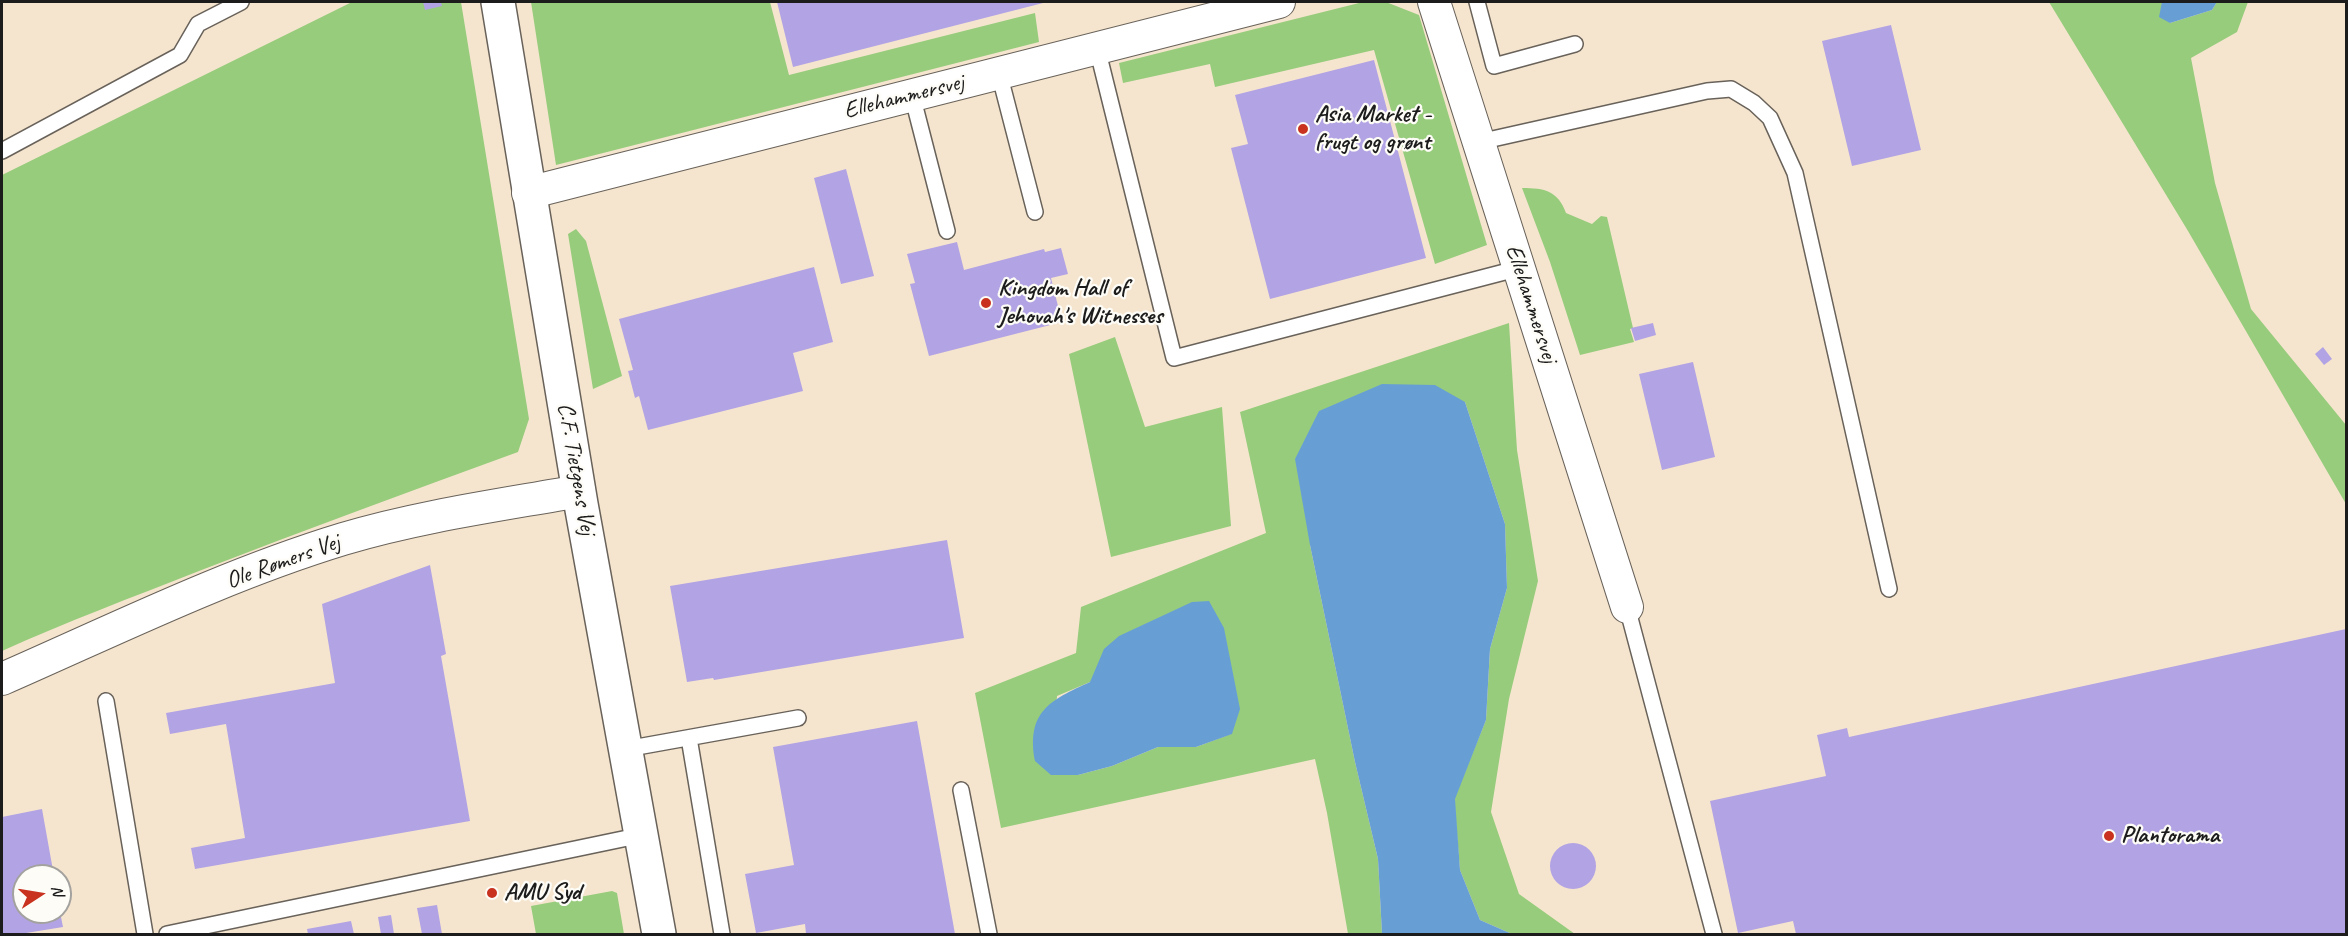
<!DOCTYPE html>
<meta charset="utf-8">
<style>
body{margin:0}
#map{position:relative;width:2348px;height:936px;overflow:hidden;background:#f6e5ce;font-family:Caveat,sans-serif}
canvas{display:block}
.frame{position:absolute;inset:0;border:3px solid #1c1c1c;pointer-events:none}
.north{position:absolute;left:12px;top:864px;width:60px;height:60px;box-sizing:border-box;background:#fdfcf7;border:2px solid #a3a29f;border-radius:50%;rotate:78deg;font-size:16px;font-weight:700;line-height:24px;text-align:center;color:#1c1c1c}
.north::after{content:'';display:block;margin:auto;width:21px;height:27px;background:#c8321e;clip-path:polygon(50% 0,100% 100%,50% 72%,0 100%)}
</style>
<div id="map">
<canvas width="2348" height="936"></canvas>
<div class="frame"></div>
<div class="north">N</div>
</div>
<script>
const ctx = document.querySelector('canvas').getContext('2d');
ctx.lineJoin = 'round';
function fillPath(path, color) {
  ctx.fillStyle = color;
  ctx.fill(path, 'evenodd');
}
function trace(path, color, width, dash) {
  ctx.strokeStyle = color;
  ctx.lineWidth = width;
  ctx.lineCap = dash ? 'butt' : 'round';
  ctx.setLineDash(dash || []);
  ctx.stroke(path);
}
function label(font, color, halo, rows, align = 'center') {
  ctx.font = font + ' Caveat,sans-serif';
  ctx.lineWidth = 4.5;
  ctx.setLineDash([]);
  ctx.textBaseline = 'middle';
  ctx.strokeStyle = halo;
  ctx.fillStyle = color;
  for (const [text, x, y, turn = 0] of rows) {
    ctx.save();
    ctx.translate(x, y);
    ctx.rotate((+turn || 0) * Math.PI / 180);
    ctx.textAlign = isNaN(turn) ? turn : align;
    if (halo) ctx.strokeText(text, 0, 0);
    ctx.fillText(text, 0, 0);
    ctx.restore();
  }
}
fillPath(new Path2D(`
 M352,2H461L529,419L518,452C411,491 305,530 199,571C133,597 66,622 2,651V175Z
 M531,2H770L789,75L1035,13L1039,42L556,165Z
 M1363,2H1386L1419,15L1487,245L1435,264L1374,50L1215,87L1210,64L1123,83L1119,63Z
 M2049,2H2162L2170,23L2212,10L2217,2H2248L2237,32L2191,58L2215,183L2251,309L2346,425V504L2188,231Z
 M1522,188C1545,188 1558,191 1566,213L1592,224L1601,216L1607,217L1633,328L1630,329L1634,342L1580,355L1550,262Z
 M576,229L586,241L622,376L593,389L568,234Z
 M1509,323L1517,450L1538,581L1509,699L1491,812L1519,894L1575,934H1512L1480,920L1460,870L1454,799L1486,720L1490,649L1507,588L1505,524L1465,402L1310,545L1355,762L1378,859L1382,934H1348L1327,813L1315,759L1001,828L975,693L1076,653L1081,607L1266,533L1240,412ZM1090,682L1231,734L1196,747H1158L1112,766L1078,775H1051L1057,696Z
 M1115,337L1145,427L1222,407L1231,526L1111,557L1069,354Z
 M612,891L617,893L624,934H536L531,906Z`), '#97cc7d');
fillPath(new Path2D(`
 M2162,2H2217L2212,10L2170,23L2159,17Z
 M1382,384L1435,385L1465,402L1505,524L1507,588L1490,649L1486,720L1455,799L1460,870L1480,920L1512,934H1382L1378,859L1355,762L1310,545L1295,459L1319,411Z
 M1209,601L1224,628L1240,709L1232,734L1196,747H1158L1112,766L1078,775H1051L1035,761C1026,712 1050,700 1090,682L1104,649L1119,636L1192,602Z`), '#679fd5');
fillPath(new Path2D(`
 M423,2H441L442,6L425,10Z
 M777,2H1047L793,67Z
 M1891,25L1921,150L1852,166L1822,41Z
 M1374,60L1426,258L1270,299L1231,148L1248,144L1235,95Z
 M846,169L874,276L841,284L814,178Z
 M957,242L964,270L1044,249L1045,252L1061,248L1068,274L1051,278L1062,322L929,356L910,284L915,283L907,254Z
 M814,267L833,342L793,353L803,391L648,430L639,396L635,398L628,371L633,370L619,319Z
 M1653,323L1656,335L1635,341L1631,328Z
 M2323,347L2332,359L2324,365L2315,354Z
 M1693,362L1715,457L1662,470L1639,374Z
 M947,540L964,638L714,680L713,678L687,682L670,586Z
 M430,565L446,654L441,656L470,821L195,869L191,848L245,838L226,724L170,734L166,713L335,683L322,604Z
 M2346,629V934H1796L1793,921L1738,933L1710,801L1826,776L1817,735L1847,728L1849,737Z
 M917,721L955,934H806L805,924L756,933L745,874L794,865L773,747Z
 M42,809L54,876H24V912H60L63,927L20,934H2V817Z
 M1550 866a23 23 0 1 1 46 0a23 23 0 1 1-46 0Z
 M437,905L442,934H422L417,908Z
 M391,915L394,934H381L378,917Z
 M351,921L354,934H308L307,929Z`), '#b2a3e4');
const service = new Path2D(`
 M1477,2L1494,66L1575,44
 M1097,48L1174,358L1520,268
 M999,73L1035,212
 M912,95L947,231
 M1479,142L1707,91L1731,89L1754,103L1770,118L1795,173L1889,589
 M2,151L180,55L198,24L241,2
 M1627,607L1714,934
 M106,701L145,934
 M689,738L722,934
 M626,749L798,718
 M961,790L989,934
 M167,934L642,835`);
const minor = new Path2D(`
 M1434,2L1627,607
 M528,193L1279,2
 M2,679C114,630 225,575 343,539C420,516 501,505 579,491`);
const tertiary = new Path2D(`
 M498,2L581,504L659,934`);
trace(service, '#68625a', 18);
trace(minor, '#68625a', 34);
trace(tertiary, '#68625a', 36);
trace(service, '#fff', 15);
trace(minor, '#fff', 32);
trace(tertiary, '#fff', 33);
for (const [x, y, r, color] of [
 [1303,129,6,"#c8321e"],
 [986,303,6,"#c8321e"],
 [2109,836,6,"#c8321e"],
 [492,893,6,"#c8321e"]
]) {
  const dot = new Path2D();
  dot.arc(x, y, r, 0, 2 * Math.PI);
  ctx.fillStyle = color;
  ctx.fill(dot);
  trace(dot, '#fdfcf7', 2);
}
label('24px', '#1c1c1c', '#fdfcf7', [
 ["Ellehammersvej",904,97,-14],
 ["Ellehammersvej",1531,304,72],
 ["C.F. Tietgens Vej",576,469,80],
 ["Ole Rømers Vej",283,562,-20]
]);
label('bold 24px', '#1c1c1c', '#fdfcf7', [
 ["Asia Market -",1315,115],
 ["frugt og grønt",1315,143],
 ["Kingdom Hall of",998,289],
 ["Jehovah's Witnesses",998,317],
 ["Plantorama",2121,836],
 ["AMU Syd",504,893]
], 'left');
</script>
